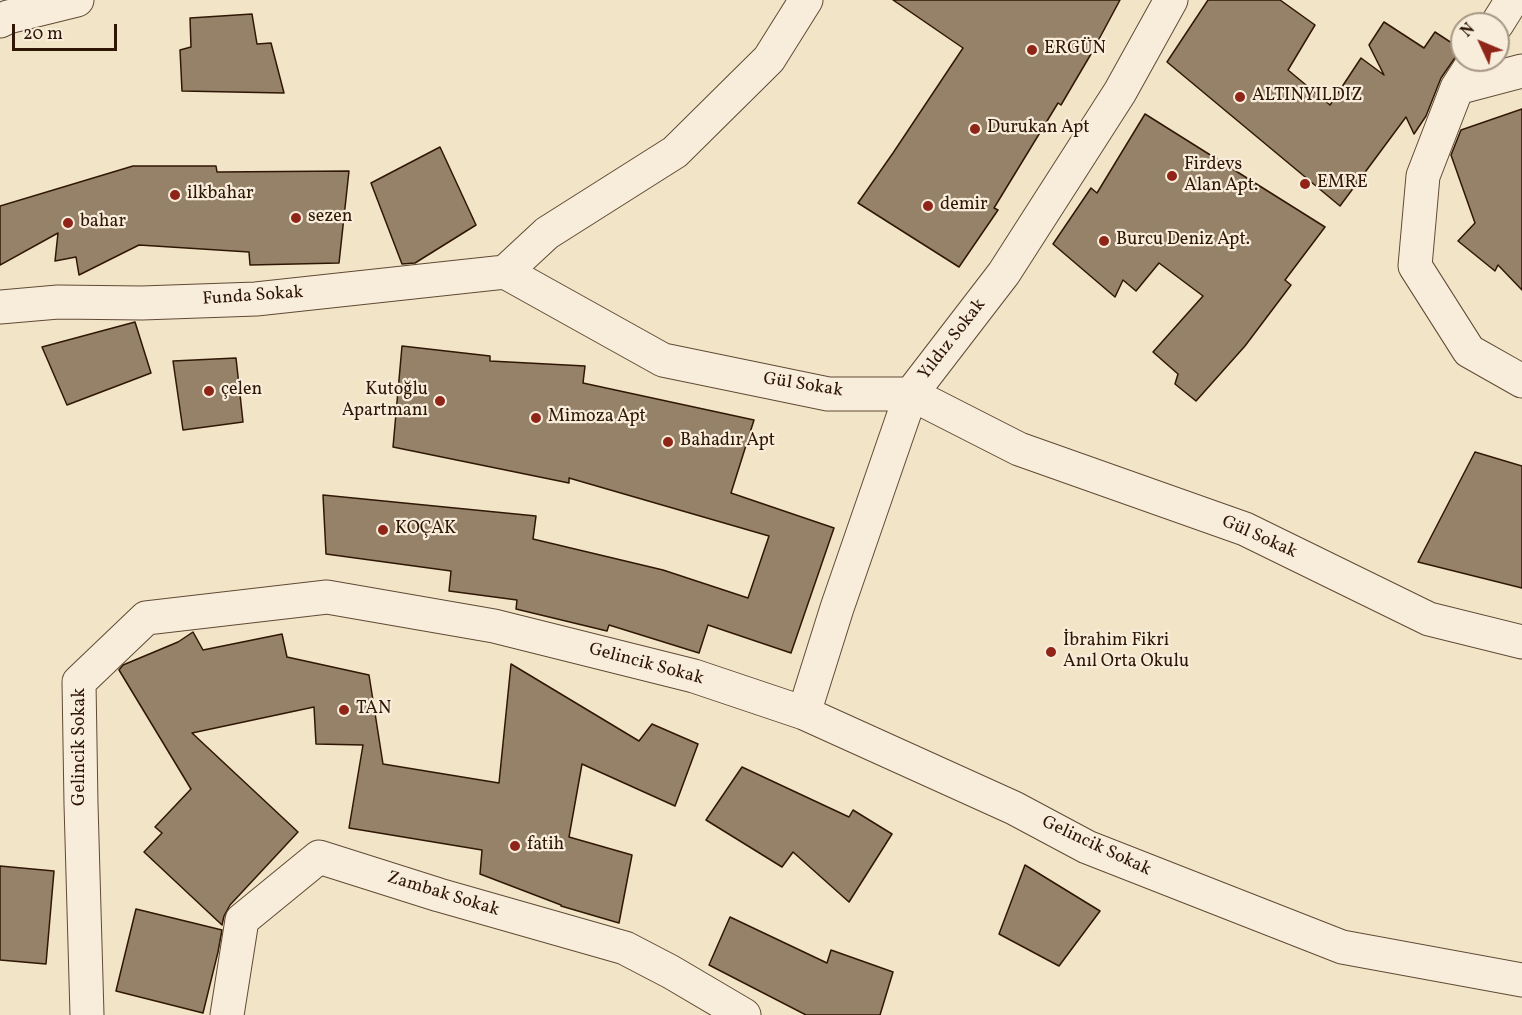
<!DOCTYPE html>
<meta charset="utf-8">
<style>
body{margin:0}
#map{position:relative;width:1522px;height:1015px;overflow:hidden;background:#f2e4c6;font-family:Vollkorn,serif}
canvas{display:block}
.north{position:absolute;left:1450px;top:12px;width:60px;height:60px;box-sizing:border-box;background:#f7edda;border:2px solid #a79785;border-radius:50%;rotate:314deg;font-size:16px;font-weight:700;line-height:24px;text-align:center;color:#301705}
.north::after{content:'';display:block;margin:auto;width:21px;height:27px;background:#8f2418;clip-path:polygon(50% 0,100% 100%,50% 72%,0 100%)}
.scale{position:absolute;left:12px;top:24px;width:105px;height:27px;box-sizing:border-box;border:3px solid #301705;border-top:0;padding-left:8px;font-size:18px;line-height:21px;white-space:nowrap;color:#301705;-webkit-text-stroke:4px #f7edda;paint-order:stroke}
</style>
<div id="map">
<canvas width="1522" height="1015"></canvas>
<div class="north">N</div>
<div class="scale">20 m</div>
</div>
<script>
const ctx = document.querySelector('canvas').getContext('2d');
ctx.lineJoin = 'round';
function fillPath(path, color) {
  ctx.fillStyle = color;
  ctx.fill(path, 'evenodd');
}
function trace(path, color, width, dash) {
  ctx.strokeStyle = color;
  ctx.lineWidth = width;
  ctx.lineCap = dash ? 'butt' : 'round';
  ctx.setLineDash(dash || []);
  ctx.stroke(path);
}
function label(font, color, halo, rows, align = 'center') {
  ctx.font = font + ' Vollkorn,serif';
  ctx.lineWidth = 4.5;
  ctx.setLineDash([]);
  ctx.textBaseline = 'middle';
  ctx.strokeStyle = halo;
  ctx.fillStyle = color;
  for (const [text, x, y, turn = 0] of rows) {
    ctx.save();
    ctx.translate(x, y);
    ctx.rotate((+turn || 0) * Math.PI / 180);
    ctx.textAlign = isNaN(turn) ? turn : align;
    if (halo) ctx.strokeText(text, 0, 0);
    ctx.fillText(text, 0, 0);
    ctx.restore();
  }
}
const building = new Path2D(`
 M893,0H1120L1091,54L1061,105L1058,103L994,208L998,210L959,267L858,203L893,153L963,48Z
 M1208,0H1280L1315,25L1288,70L1330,105L1361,58L1384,75L1369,45L1384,22L1424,48L1435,32L1461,49L1441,78L1426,116L1414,134L1406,117L1340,206L1167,62Z
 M252,14L257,44L271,43L284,93L182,91L180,50L191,47L190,18Z
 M1522,109V290L1498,265L1495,271L1458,241L1475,223L1451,155L1461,130Z
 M1145,114L1325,227L1285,280L1291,285L1245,346L1196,401L1175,384L1178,374L1153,352L1203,296L1159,263L1136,291L1123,280L1115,297L1053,244L1091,188L1097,193Z
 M440,147L476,225L415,263L402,264L371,183Z
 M133,166H216L217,172L349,171L339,263L250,265L249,252L139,245L79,275L76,257L55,261L58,233L0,265V206Z
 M135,322L151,373L67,405L42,347Z
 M402,346L490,356V361L585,366L583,383L754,420L731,493L834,528L791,653L708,625L699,653L609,625L607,631L516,609L517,600L449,591L451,571L326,554L323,495L536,516L533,539L663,570L748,598L769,536L569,478V483L393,447Z
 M236,358L243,422L183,430L173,361Z
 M1475,452L1522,466V588L1418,562Z
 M193,632L203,650L282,634L287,657L369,675L383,764L499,783L511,664L639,741L652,724L698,744L675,806L582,764L569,837L632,855L619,923L561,906V905L480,874L482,850L349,828L363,745L316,744L314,707L192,733L298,832L230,905L224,916L222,925L144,852L162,833L155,827L191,789L119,670L123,665L178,642Z
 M742,767L849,817L853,810L892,834L849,902L793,852L782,867L706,820Z
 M1025,865L1100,911L1059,966L999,934Z
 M0,866L54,871L46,964L0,960Z
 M136,909L222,930L218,952L203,1013L116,991Z
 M730,917L827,963L831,950L893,972L880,1015H806L709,965Z`);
fillPath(building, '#958269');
trace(building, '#301705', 1.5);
const minor = new Path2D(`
 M806,0L769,59L675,152L547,233L505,272L663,360L828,394H911L1019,449L1245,529L1429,619L1522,642
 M0,21L8,17L77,0
 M1497,24L1512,0
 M1475,60L1457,88L1423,176L1415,266L1469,351L1522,381
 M1457,88L1522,71
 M0,307L58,302L142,303L256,299L505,272
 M804,713L837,608L911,394L1004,273L1120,92L1171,0
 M87,1015L81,804L79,682L146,618L327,597L494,626L694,676L804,713L1014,808L1087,847L1342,947L1522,980
 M227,1015L242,920L319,857L439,895L625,948L671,972L744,1015`);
trace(minor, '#604a35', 35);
trace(minor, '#f7edda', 33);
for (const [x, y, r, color] of [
 [1032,50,6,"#8f2418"],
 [1240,97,6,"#8f2418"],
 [975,129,6,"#8f2418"],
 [1172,176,6,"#8f2418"],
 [1305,184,6,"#8f2418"],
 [175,195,6,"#8f2418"],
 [928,206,6,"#8f2418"],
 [296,218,6,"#8f2418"],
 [68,223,6,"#8f2418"],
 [1104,241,6,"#8f2418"],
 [209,391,6,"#8f2418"],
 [440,401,6,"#8f2418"],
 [536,418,6,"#8f2418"],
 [668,442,6,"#8f2418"],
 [383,530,6,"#8f2418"],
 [1051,652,6,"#8f2418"],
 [344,710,6,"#8f2418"],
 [515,846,6,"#8f2418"]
]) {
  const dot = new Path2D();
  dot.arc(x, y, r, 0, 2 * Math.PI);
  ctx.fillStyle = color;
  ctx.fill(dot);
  trace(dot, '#f7edda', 2);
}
label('18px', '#301705', '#f7edda', [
 ["ERGÜN",1044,50],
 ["ALTINYILDIZ",1252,97],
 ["Durukan Apt",987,129],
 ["Firdevs",1184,166],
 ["Alan Apt.",1184,187],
 ["EMRE",1317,184],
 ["ilkbahar",187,195],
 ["demir",940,206],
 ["sezen",308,218],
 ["bahar",80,223],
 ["Burcu Deniz Apt.",1116,241],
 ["çelen",221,391],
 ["Kutoğlu",428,391,"right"],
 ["Apartmanı",428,412,"right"],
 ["Mimoza Apt",548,418],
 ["Bahadır Apt",680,442],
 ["KOÇAK",395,530],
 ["İbrahim Fikri",1063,642],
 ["Anıl Orta Okulu",1063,663],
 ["TAN",356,710],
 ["fatih",527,846]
], 'left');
label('18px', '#301705', '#f7edda', [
 ["Funda Sokak",253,297,-4],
 ["Yıldız Sokak",953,340,-52],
 ["Gül Sokak",803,386,9],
 ["Gül Sokak",1259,538,24],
 ["Gelincik Sokak",646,665,15],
 ["Gelincik Sokak",81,747,-90],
 ["Gelincik Sokak",1096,847,25],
 ["Zambak Sokak",443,895,17]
]);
</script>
